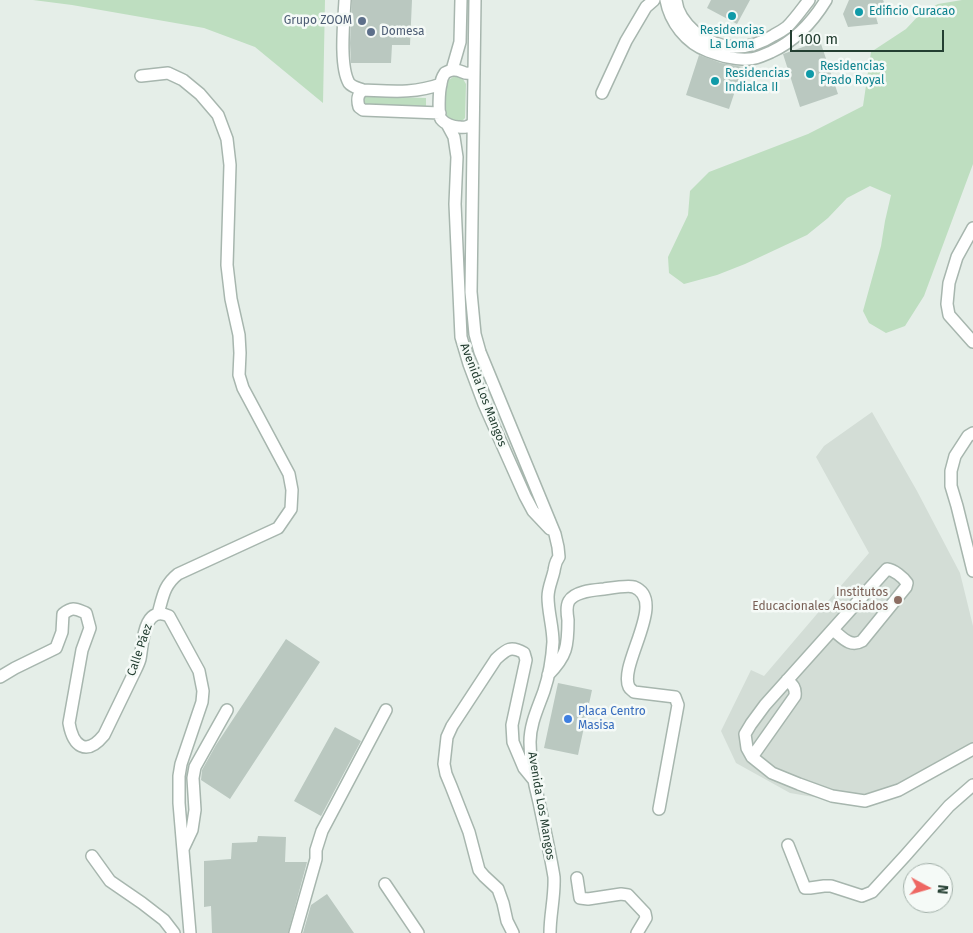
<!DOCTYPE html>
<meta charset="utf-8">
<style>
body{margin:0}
#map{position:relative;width:973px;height:933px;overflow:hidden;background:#e5eee8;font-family:"Fira Sans",sans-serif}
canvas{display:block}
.north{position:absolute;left:903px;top:863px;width:50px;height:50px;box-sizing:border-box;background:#f5faf7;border:1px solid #a1afa8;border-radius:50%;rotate:96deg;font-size:14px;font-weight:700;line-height:20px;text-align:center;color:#243f32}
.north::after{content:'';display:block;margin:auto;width:18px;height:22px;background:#ee6762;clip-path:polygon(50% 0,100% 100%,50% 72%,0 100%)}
.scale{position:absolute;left:790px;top:30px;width:154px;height:22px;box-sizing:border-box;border:2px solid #243f32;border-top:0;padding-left:6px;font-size:15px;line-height:18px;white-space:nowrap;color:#243f32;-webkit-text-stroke:4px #f5faf7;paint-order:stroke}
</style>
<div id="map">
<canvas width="973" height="933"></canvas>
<div class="north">N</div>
<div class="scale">100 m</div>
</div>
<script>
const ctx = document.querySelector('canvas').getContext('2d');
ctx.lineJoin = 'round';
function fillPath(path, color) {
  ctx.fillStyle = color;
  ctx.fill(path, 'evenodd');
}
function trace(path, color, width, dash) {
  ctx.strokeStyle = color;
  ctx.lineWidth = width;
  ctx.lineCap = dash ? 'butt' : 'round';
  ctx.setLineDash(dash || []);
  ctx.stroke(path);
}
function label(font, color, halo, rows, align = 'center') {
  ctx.font = font + ' "Fira Sans",sans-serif';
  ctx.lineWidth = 5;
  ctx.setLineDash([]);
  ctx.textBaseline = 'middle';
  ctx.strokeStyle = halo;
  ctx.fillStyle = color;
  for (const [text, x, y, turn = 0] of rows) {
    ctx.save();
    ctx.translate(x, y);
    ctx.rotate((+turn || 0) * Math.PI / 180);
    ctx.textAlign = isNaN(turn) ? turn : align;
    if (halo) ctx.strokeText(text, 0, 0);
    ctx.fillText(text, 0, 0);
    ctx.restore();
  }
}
fillPath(new Path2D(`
 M872,412L917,491L960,573L973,626V756L935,777L898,795L861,805L790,793L736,763L721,731L751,670L764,676L869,553L816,457L824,446Z`), '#d3ddd6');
fillPath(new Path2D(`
 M33,0H325L323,103L255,47L204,28L72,5Z
 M962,0H973V164L924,296L905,326L886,333L869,323L863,311L881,246L885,221L891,195L870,186L847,198L828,218L807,235L745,264L717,275L684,284L669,273L668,257L688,215L690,191L709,172L808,134L863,106L871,52L906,29L921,13L938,4Z
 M459,76L463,79L466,84L465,118C458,126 453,122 444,118L445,83L453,77Z
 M365,96L426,98V111L363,105V99Z`), '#bedec0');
fillPath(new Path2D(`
 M352,0H412L410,45H392L391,63H351L350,43Z
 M711,0H750L737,24L707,8Z
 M849,0H883L887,9L874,10L878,24L848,27L843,14Z
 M820,41L838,94L800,107L783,54Z
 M699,55L721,63L743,67L729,109L686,95Z
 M286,639L320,662L230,799L201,780L202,770L216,745Z
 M558,683L592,690L578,755L544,748Z
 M335,727L361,741L321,816L294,801Z
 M258,836L286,837L285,862H307L288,933H212L211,906L204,907V861L231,859L232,843L257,842Z
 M327,894L354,933H303L311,905Z`), '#bac8c0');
const minor = new Path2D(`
 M345,0C344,20 339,66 349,83C352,87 358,88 363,90
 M475,0L471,292L475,334L480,352L555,534L558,547L559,557C555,562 555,565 554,571C552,580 548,588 548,597C548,612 553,627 553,642C552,659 549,676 544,691C538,708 530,724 530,742C530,762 534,783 539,802C544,827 550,852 554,877C555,896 550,914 550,933
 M666,0C670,22 686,43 708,51C722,56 734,60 749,59C756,59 764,55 771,52C795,41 812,23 826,0
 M676,0C677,13 686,24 695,32C720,51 748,52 774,35C778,33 783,30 787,27C795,19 802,9 809,0
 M452,70L460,42L461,0
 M141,76L168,73L183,80L200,94L218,115L227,139L230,165L227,265L231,299L239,335L240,353L239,375L243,388L289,474L292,490L291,509L278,528L178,574C164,585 163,596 158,614
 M602,93L626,41L646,7L654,0
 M440,113L363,110L359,107C357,100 357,95 363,90C390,91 414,94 441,84
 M473,123C468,127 465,128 459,127C453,127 445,124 441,119C438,114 439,91 441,84C441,80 443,76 445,73C447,72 451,70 453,70C463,69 465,78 474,70
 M447,124L454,137L457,157L455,204L461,337L469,364L484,404L525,496L533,511L550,529
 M973,228L957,257L949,283L947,304L949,315L973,342
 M973,433L968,436L955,456L951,471V486L957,506L973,571
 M833,630C842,637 850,648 862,641L906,587L907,583C903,577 894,570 887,569L765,705L751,724L745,734L747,748L752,757L772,773L799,784L832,796L865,801L899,790L973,749
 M548,675C567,656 568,646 568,620C567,614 566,606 569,601C575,591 594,590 604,589C611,588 628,585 634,587C668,600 618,665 629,687C630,689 632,690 634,692L675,697L678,705L659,809
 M0,677L15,668L56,648L62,632L63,614C73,606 76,609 86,613L90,628L82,650L69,723C73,746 86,757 104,735L135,671C137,667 139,663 140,659C143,644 143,604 169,616L199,671L203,691L202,702L181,764L179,776V803L190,933
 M752,757L795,696C796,688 793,685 787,680
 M788,845L805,888H810L824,886H831L862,896L872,892L905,856L949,806L973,785
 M183,849L192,830L195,810L193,778L195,767L227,710
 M92,856L110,881L142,903L164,920L174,933
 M577,878L580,898L588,899L621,894L628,895L645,913L646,918L637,933
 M385,884L418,933
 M295,933L316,859V850L322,831L386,710
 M513,933L507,921L503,903L498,889L484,876L479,870L469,832L451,786L446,774L444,764L447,737L452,726L496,659C506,650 510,645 524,653L526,660L512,725L513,742L524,768L533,779`);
trace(minor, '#a7b6ae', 14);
trace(minor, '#fff', 11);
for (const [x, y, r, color] of [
 [859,12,5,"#0f9aa8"],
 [732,16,5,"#0f9aa8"],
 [362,21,5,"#5c6f8a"],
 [371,32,5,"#5c6f8a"],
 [810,74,5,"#0f9aa8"],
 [715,81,5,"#0f9aa8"],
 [898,600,5,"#8d6e63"],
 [568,719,5,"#3f7fe0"]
]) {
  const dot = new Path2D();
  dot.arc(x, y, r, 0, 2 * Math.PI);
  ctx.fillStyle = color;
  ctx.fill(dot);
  trace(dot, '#f5faf7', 2);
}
label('12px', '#0d838f', '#f5faf7', [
 ["Edificio Curacao",869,12],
 ["Residencias",732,31,"center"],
 ["La Loma",732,45,"center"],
 ["Residencias",820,67],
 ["Prado Royal",820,81],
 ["Residencias",725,74],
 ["Indialca II",725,88]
], 'left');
label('12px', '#4e5e75', '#f5faf7', [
 ["Grupo ZOOM",352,21],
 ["Domesa",381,32,"left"]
], 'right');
label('12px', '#243f32', '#f5faf7', [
 ["Avenida Los Mangos",483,395,69],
 ["Calle Páez",140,650,-71],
 ["Avenida Los Mangos",541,806,80]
]);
label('12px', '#785e54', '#f5faf7', [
 ["Institutos",888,593],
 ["Educacionales Asociados",888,607]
], 'right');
label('12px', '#366cbe', '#f5faf7', [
 ["Placa Centro",578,712],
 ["Masisa",578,726]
], 'left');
</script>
